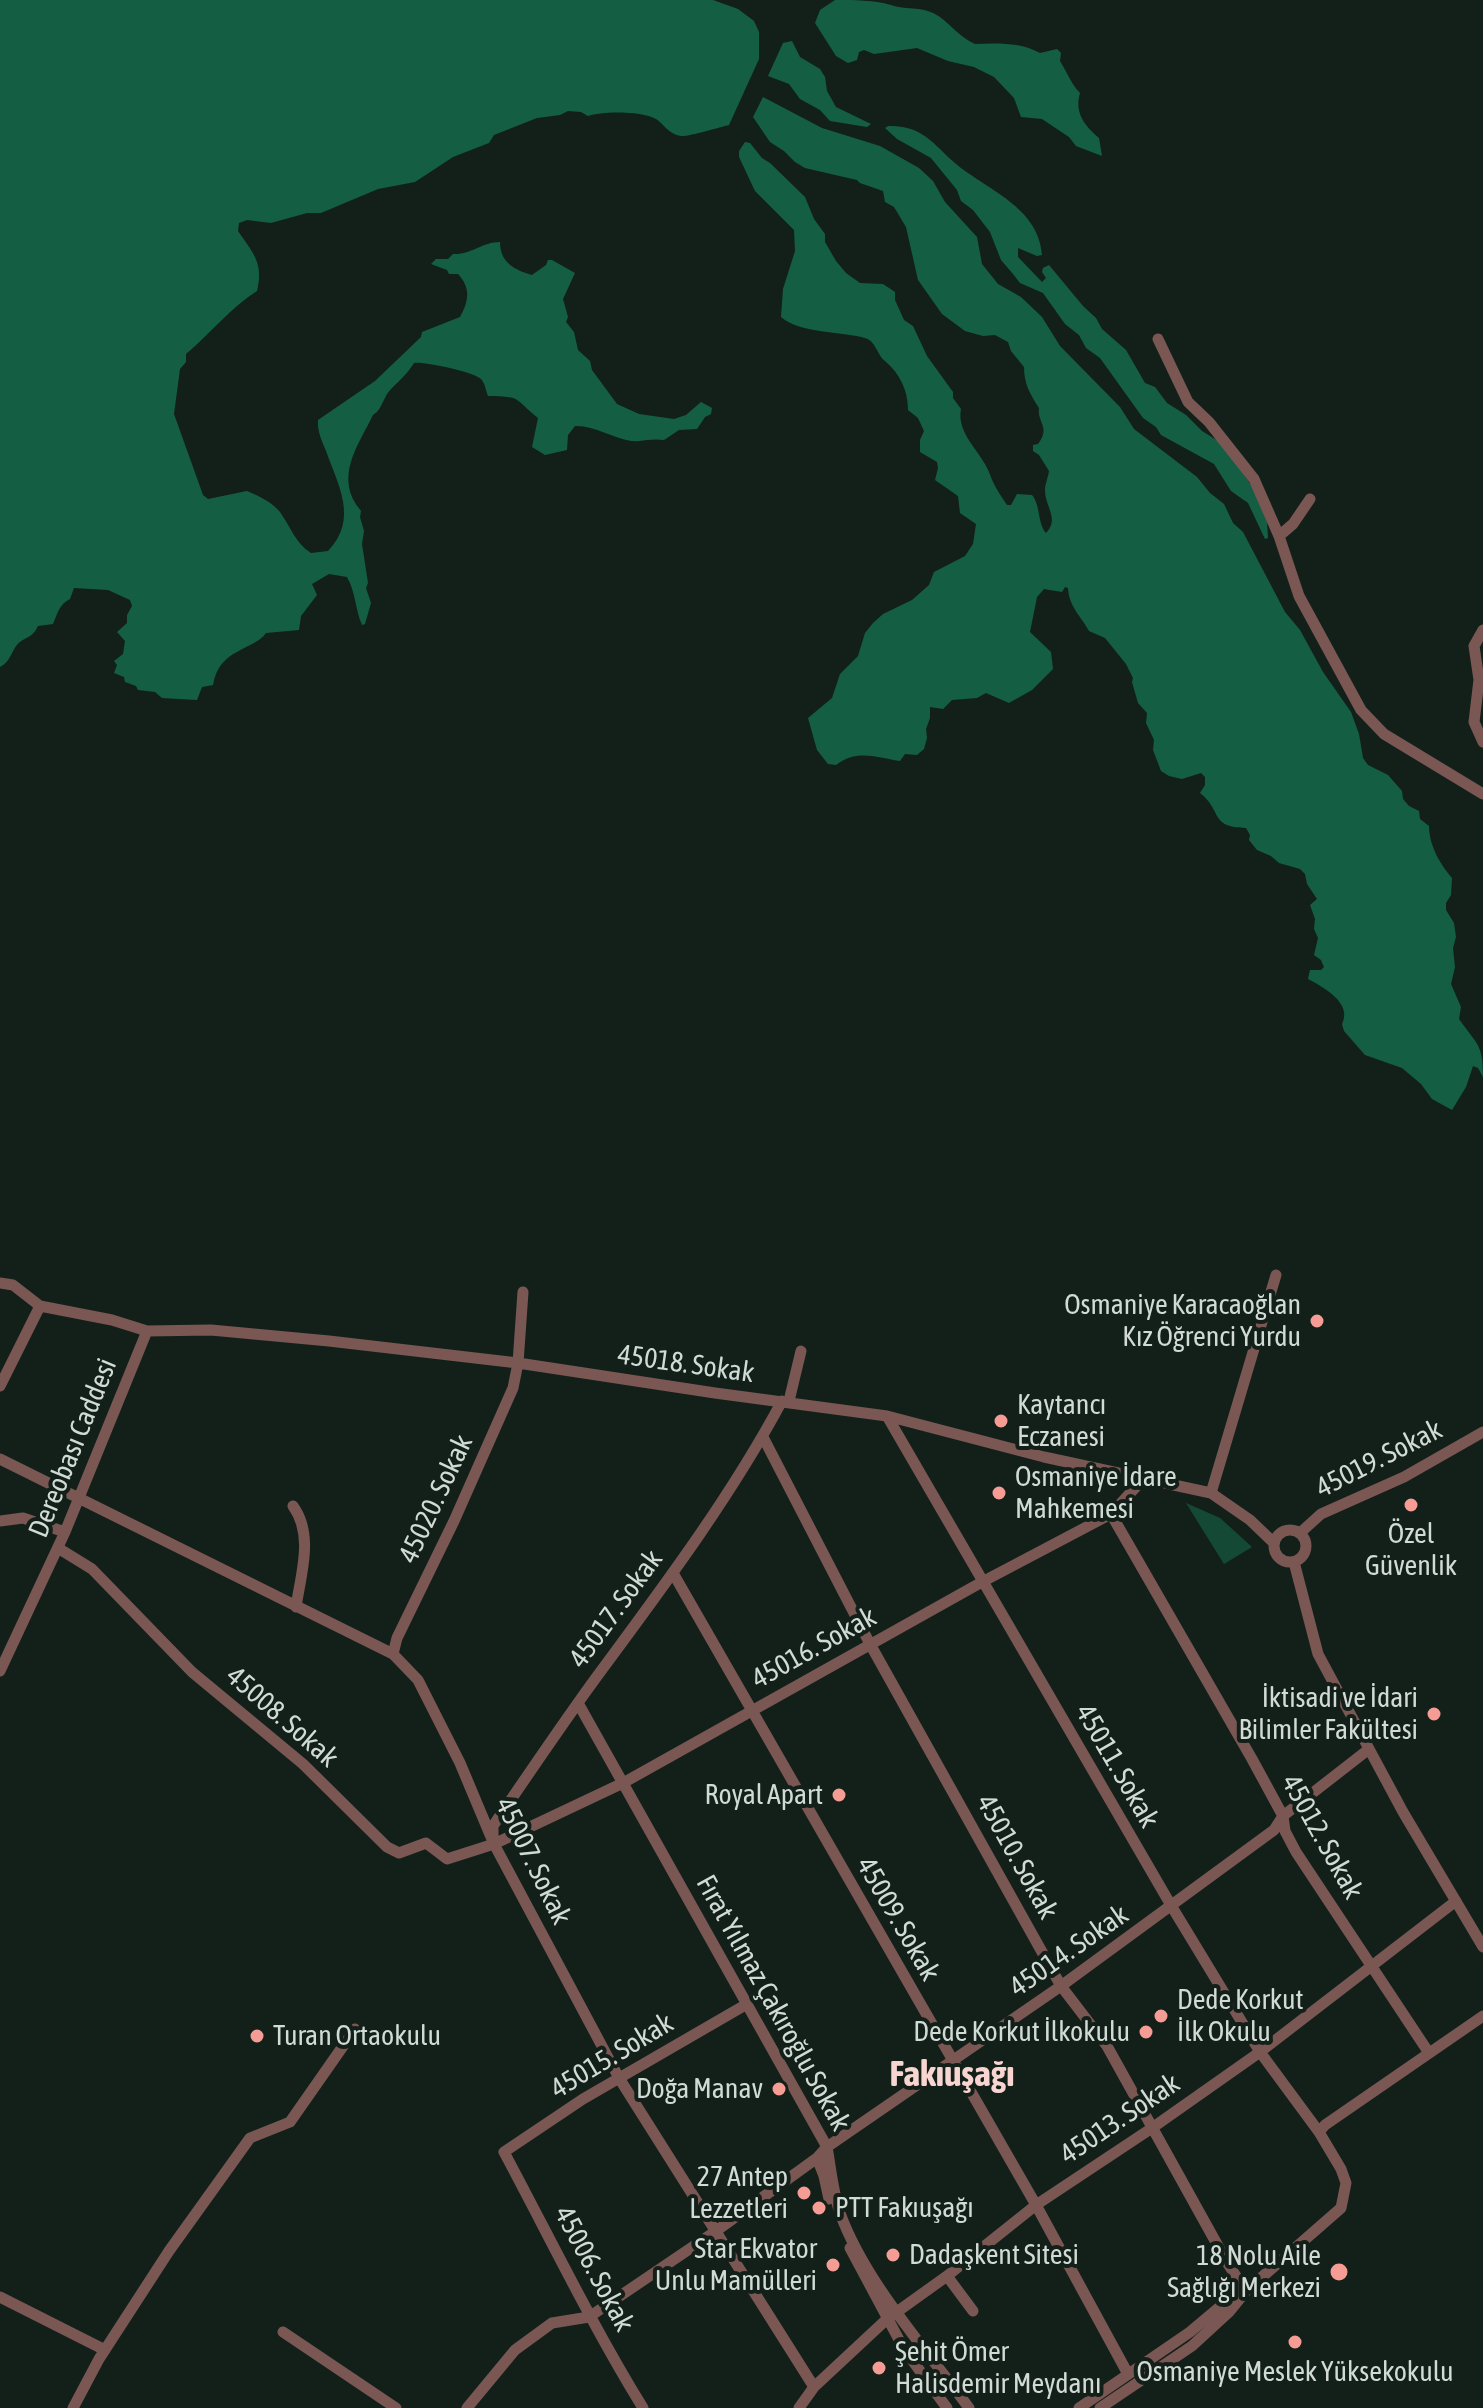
<!DOCTYPE html>
<meta charset="utf-8">
<style>
body{margin:0}
canvas{display:block;background:#122019}
</style>
<canvas width="1483" height="2408"></canvas>
<script>
const ctx = document.querySelector('canvas').getContext('2d');
ctx.lineJoin = 'round';
function fillPath(path, color) {
  ctx.fillStyle = color;
  ctx.fill(path, 'evenodd');
}
function trace(path, color, width, dash) {
  ctx.strokeStyle = color;
  ctx.lineWidth = width;
  ctx.lineCap = dash ? 'butt' : 'round';
  ctx.setLineDash(dash || []);
  ctx.stroke(path);
}
function label(font, color, halo, rows, align = 'center') {
  ctx.font = font + ' "Asap Condensed",sans-serif';
  ctx.lineWidth = 8;
  ctx.setLineDash([]);
  ctx.textBaseline = 'middle';
  ctx.strokeStyle = halo;
  ctx.fillStyle = color;
  for (const [text, x, y, turn = 0] of rows) {
    ctx.save();
    ctx.translate(x, y);
    ctx.rotate((+turn || 0) * Math.PI / 180);
    ctx.textAlign = isNaN(turn) ? turn : align;
    if (halo) ctx.strokeText(text, 0, 0);
    ctx.fillText(text, 0, 0);
    ctx.restore();
  }
}
fillPath(new Path2D(`
 M1186,1503L1220,1518L1252,1547L1224,1564Z`), '#144a35');
fillPath(new Path2D(`
 M0,0H713L738,9L754,21L759,32V59L729,125C720,127 688,137 681,136C668,134 665,125 656,119C642,111 602,111 588,116L581,112L568,111L560,115L537,118L494,135L489,143L453,157L415,182L378,189L321,213H307L271,223L247,220L239,223L238,231C253,253 264,263 257,291C231,307 211,333 186,354V362L180,369L174,414L203,495L208,499L247,491C259,496 272,502 280,512C290,526 296,544 311,553L328,551C359,519 338,485 326,451C322,441 317,431 318,420L375,381L421,337L422,332L460,317C469,301 471,288 458,274H449L447,270L431,264L436,259H448L453,254C471,255 482,242 500,242C500,263 515,270 532,275L546,265L548,260H552L575,273L563,299L568,317L566,322L574,332L578,350L590,361L592,370L617,404L639,414L674,419L686,415L701,402L712,408L711,414L705,417L697,429L679,430L664,440C652,438 640,442 631,441C613,438 593,425 575,426L568,435L567,450L545,455L532,447L538,418C512,397 523,397 488,396C486,391 485,383 481,379C474,372 423,361 414,363C408,373 400,380 392,388C383,396 383,409 373,415C358,446 333,478 361,511L360,517L364,531L362,544L368,583L366,588L371,603L365,624L362,625C355,609 356,593 347,577L329,574L312,584L317,595L301,616L299,630L266,633C253,651 219,648 213,685L202,687L197,700L162,698L155,692L138,690L136,686L125,682L124,677L114,673L117,665L114,661L123,654L125,641L117,632L127,623V615L132,606L130,600L108,590L74,588L70,599C59,604 57,615 53,624L38,626C33,637 28,636 20,642C11,649 12,661 0,667Z
 M835,0C855,0 873,0 891,5C908,11 923,5 940,17C952,26 961,38 975,44C996,43 1021,42 1040,53L1057,49L1061,53L1060,61C1067,72 1071,84 1080,93C1074,113 1085,126 1099,138L1102,156L1076,146L1069,137L1042,119L1021,117L1014,98L994,77L974,67L948,61L917,48L874,54L864,50L859,52L857,60L848,63L836,56L815,23L820,10Z
 M792,41L800,57L820,69L825,77L827,91L836,107L871,124L867,127L830,121L820,110L800,99L789,84L768,76L783,43Z
 M763,97L822,128L880,146L919,168L933,181L945,202L977,237L982,264L998,284L1021,297L1042,317L1060,346L1120,407L1134,429L1197,477L1210,493L1224,504L1233,523L1243,532L1285,612L1300,630L1323,672L1351,712L1359,734L1363,758L1368,765L1388,775L1402,791L1403,799L1409,806L1419,811L1420,819L1429,826C1429,845 1440,864 1452,878L1451,895L1446,903V910L1454,923L1456,937L1453,948L1455,967L1451,984L1461,1007L1459,1019C1477,1045 1483,1043 1483,1077L1478,1068L1473,1066L1466,1087L1452,1110L1432,1099L1421,1084L1402,1068L1365,1055L1344,1031L1342,1024C1353,1003 1323,987 1308,979L1310,970H1321L1324,967L1321,960L1314,955L1318,938L1314,929L1315,919L1310,905L1317,899L1307,884L1305,874L1300,869L1279,863L1271,856L1257,850L1249,840L1250,835L1246,828C1209,827 1223,811 1200,793L1205,785V777L1201,773L1182,779L1169,776L1161,771L1153,750L1154,740L1146,723L1147,713L1138,703L1132,682L1133,678L1126,664L1105,638L1089,631C1081,616 1069,607 1068,588L1065,587L1062,592L1044,589L1037,597L1030,632L1051,652L1053,669L1032,690L1009,703L986,693L977,698L952,700L943,709L930,707V718L926,729L927,738L924,749L917,755L905,754L900,761C875,757 857,749 836,765L828,764L817,750L808,718L832,698L840,674L858,656L865,633L873,623L883,614L912,600L929,585L934,572L965,556L973,544L976,524L960,513L958,496L935,480L938,468L937,462L920,452V440L924,431L918,418L908,410C908,390 900,374 885,361C877,355 876,341 865,338C841,331 801,334 781,317L783,289L795,251L794,230L755,191L739,157V151L745,142L750,143L762,158L770,163L805,197L814,219L825,234V242L836,261L846,273L860,283L883,284L895,292V300L904,320L913,326L927,356L953,392V398L961,409C956,433 981,452 989,472C994,486 999,493 1007,505H1011L1017,494L1032,495C1041,506 1037,522 1046,533C1060,519 1045,507 1045,490C1045,484 1048,478 1049,471L1039,455L1033,451V445L1038,444C1051,427 1037,423 1039,408C1030,394 1024,384 1024,367L1011,351L1008,342L995,335L983,336L965,331L942,314L918,280L906,227L894,207L885,202L883,191L860,183L857,180L805,168L795,162L784,151L770,142L753,117Z
 M888,126C926,125 935,148 961,168C993,192 1039,210 1042,255L1037,256L1018,248V257L1042,282L1046,278L1042,272L1043,268L1049,265L1083,306L1096,318L1102,329L1126,350L1145,383L1155,387L1167,403L1186,415L1202,431L1223,444L1253,488L1267,522L1268,538L1265,539L1248,503L1231,491L1214,464L1161,435L1156,427L1143,418L1100,358L1086,348L1079,335L1065,324L1043,293L1020,283L1013,274L1001,260L990,232L973,210L961,201L957,190L931,158L897,139L885,128Z`), '#145e43');
trace(new Path2D(`
 M1158,339L1188,402L1209,422L1254,479L1279,536L1299,596L1361,710L1384,734L1483,794
 M1279,536L1293,524L1310,499
 M1483,630L1474,646L1479,680L1474,722L1483,742
 M0,1283L13,1285L40,1306L112,1320L147,1331L211,1330L329,1341L518,1363L715,1393L887,1416L1044,1457L1211,1493L1250,1520L1274,1543
 M0,1386L40,1306
 M789,1401L801,1351
 M887,1416L1172,1907L1260,2052L1319,2132
 M763,1437L870,1644L1061,1986L1107,2046L1228,2264L1246,2291
 M0,1459L393,1654L418,1680L460,1763L494,1844L619,2078L814,2387
 M1211,1493L1276,1275
 M293,1506C314,1535 301,1573 296,1607
 M1111,1514L1252,1759L1283,1816L1285,1831L1296,1852L1429,2053
 M0,1521L23,1518L65,1532
 M1274 1546a16 16 0 1 1 32 0a16 16 0 1 1-32 0Z
 M1300,1533L1321,1514L1404,1477L1483,1432
 M58,1548L92,1569L192,1672L303,1764L387,1847L399,1853L426,1843L447,1859L494,1844L623,1783L982,1582L1111,1514L1145,1477
 M1294,1562L1318,1654L1403,1812L1483,1947
 M673,1573L1036,2205L1128,2374
 M393,1654L397,1638L454,1521L513,1388L518,1363L523,1292
 M0,1671L65,1532L147,1331
 M578,1703L827,2147C831,2169 833,2193 840,2213C865,2282 926,2349 969,2408
 M493,1836V1826C528,1775 562,1724 598,1675C663,1587 730,1498 782,1401
 M817,2158L824,2176L829,2199
 M850,2248L904,2349L947,2408
 M947,2276L973,2311
 M0,2297L105,2350
 M283,2332L396,2408
 M73,2408L99,2359L169,2251L250,2138L290,2122L355,2029
 M467,2408L515,2350L552,2323L589,2317L716,2231L817,2158L827,2147L1061,1986L1274,1830L1283,1816L1369,1749
 M643,2408C592,2325 550,2238 504,2152L583,2099L747,2004
 M799,2408L814,2387L887,2319L947,2276L1036,2205L1152,2128L1260,2052L1456,1901
 M1079,2408L1190,2332L1234,2295L1242,2292
 M1100,2408L1192,2346L1229,2312L1246,2291L1341,2208L1346,2183L1341,2169L1319,2132L1325,2125L1483,2016`), '#7a5753', 11);
for (const [x, y, r, color] of [
 [1317,1321,8,"#f59c94"],
 [1001,1421,8,"#f59c94"],
 [999,1493,8,"#f59c94"],
 [1411,1505,8,"#f59c94"],
 [1434,1714,8,"#f59c94"],
 [839,1795,8,"#f59c94"],
 [1161,2016,8,"#f59c94"],
 [1146,2032,8,"#f59c94"],
 [257,2036,8,"#f59c94"],
 [779,2089,8,"#f59c94"],
 [804,2193,8,"#f59c94"],
 [819,2208,8,"#f59c94"],
 [893,2255,8,"#f59c94"],
 [833,2265,8,"#f59c94"],
 [1339,2272,10,"#f59c94"],
 [1295,2342,8,"#f59c94"],
 [879,2368,8,"#f59c94"]
]) {
  const dot = new Path2D();
  dot.arc(x, y, r, 0, 2 * Math.PI);
  ctx.fillStyle = color;
  ctx.fill(dot);
  trace(dot, '#122019', 3);
}
label('28px', '#d1dad5', '#122019', [
 ["Osmaniye Karacaoğlan",1301,1305],
 ["Kız Öğrenci Yurdu",1301,1337],
 ["Kaytancı",1017,1405,"left"],
 ["Eczanesi",1017,1437,"left"],
 ["Osmaniye İdare",1015,1477,"left"],
 ["Mahkemesi",1015,1509,"left"],
 ["Özel",1411,1534,"center"],
 ["Güvenlik",1411,1566,"center"],
 ["İktisadi ve İdari",1418,1698],
 ["Bilimler Fakültesi",1418,1730],
 ["Royal Apart",823,1795],
 ["Dede Korkut",1177,2000,"left"],
 ["İlk Okulu",1177,2032,"left"],
 ["Dede Korkut İlkokulu",1130,2032],
 ["Turan Ortaokulu",273,2036,"left"],
 ["Doğa Manav",763,2089],
 ["27 Antep",788,2177],
 ["Lezzetleri",788,2209],
 ["PTT Fakıuşağı",835,2208,"left"],
 ["Star Ekvator",817,2249],
 ["Unlu Mamülleri",817,2281],
 ["Dadaşkent Sitesi",909,2255,"left"],
 ["18 Nolu Aile",1321,2256],
 ["Sağlığı Merkezi",1321,2288],
 ["Şehit Ömer",895,2352,"left"],
 ["Halisdemir Meydanı",895,2384,"left"],
 ["Osmaniye Meslek Yüksekokulu",1295,2372,"center"]
], 'right');
label('28px', '#d1dad5', '#122019', [
 ["45018. Sokak",686,1364,8],
 ["Dereobası Caddesi",73,1448,-68],
 ["45019. Sokak",1379,1459,-27],
 ["45020. Sokak",436,1499,-65],
 ["45017. Sokak",616,1609,-54],
 ["45016. Sokak",814,1648,-29],
 ["45008. Sokak",282,1717,41],
 ["45011. Sokak",1117,1766,60],
 ["45012. Sokak",1322,1837,61],
 ["45010. Sokak",1017,1857,61],
 ["45007. Sokak",533,1861,64],
 ["45009. Sokak",898,1919,60],
 ["45014. Sokak",1069,1951,-35],
 ["Fırat Yılmaz Çakıroğlu Sokak",773,2003,61],
 ["45015. Sokak",612,2056,-31],
 ["45013. Sokak",1120,2119,-34],
 ["45006. Sokak",594,2269,62]
]);
label('bold 36px', '#f8d5d1', '#122019', [
 ["Fakıuşağı",952,2075]
]);
</script>
